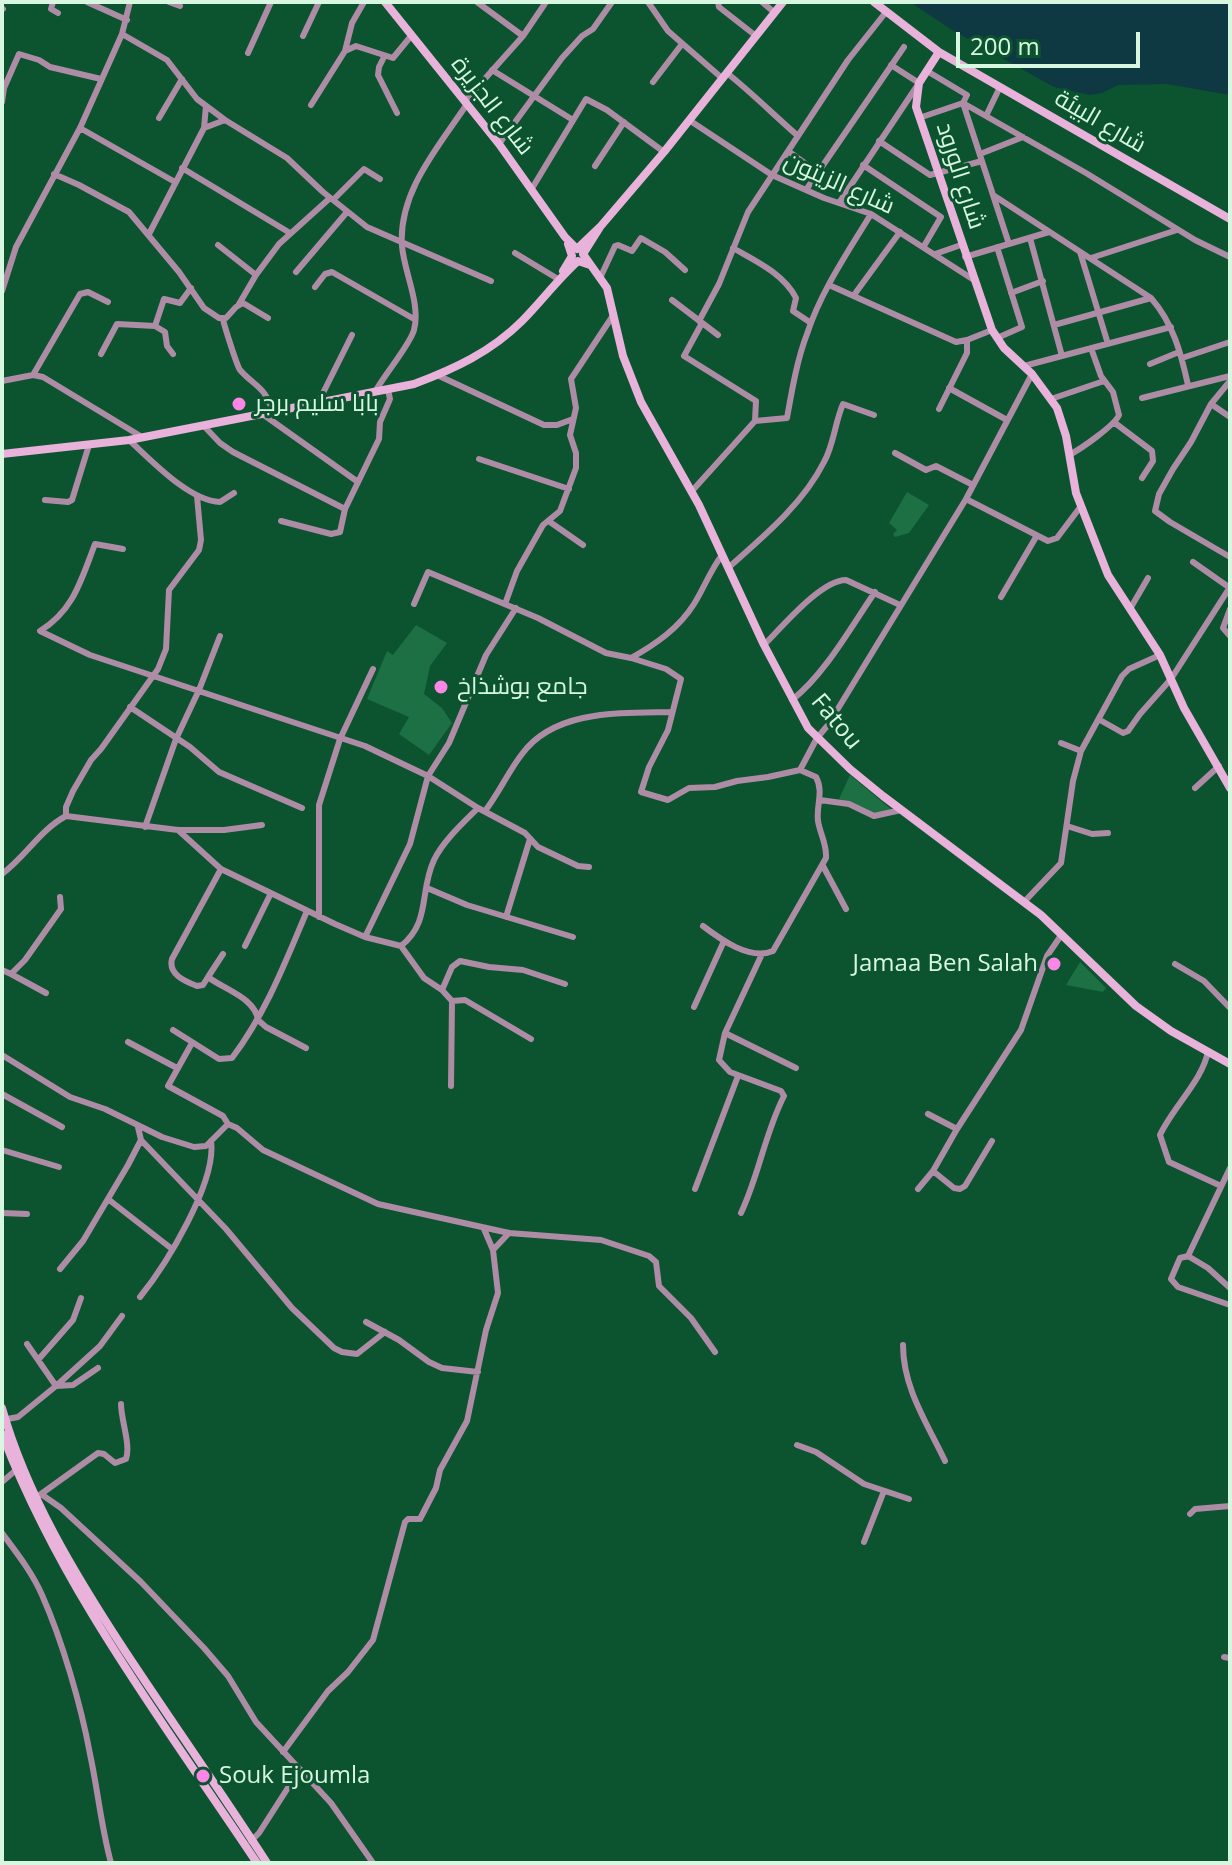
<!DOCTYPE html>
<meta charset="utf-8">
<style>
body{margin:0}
#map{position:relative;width:1232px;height:1865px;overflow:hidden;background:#0b542f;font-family:"Open Sans",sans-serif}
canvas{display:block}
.frame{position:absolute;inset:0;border:4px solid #d7f7e0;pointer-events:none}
.scale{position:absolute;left:956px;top:32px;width:184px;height:36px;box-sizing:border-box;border:4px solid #d7f7e0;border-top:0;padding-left:10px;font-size:24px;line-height:28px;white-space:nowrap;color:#d7f7e0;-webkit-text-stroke:6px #0b542f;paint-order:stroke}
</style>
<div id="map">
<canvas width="1232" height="1865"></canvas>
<div class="frame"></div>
<div class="scale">200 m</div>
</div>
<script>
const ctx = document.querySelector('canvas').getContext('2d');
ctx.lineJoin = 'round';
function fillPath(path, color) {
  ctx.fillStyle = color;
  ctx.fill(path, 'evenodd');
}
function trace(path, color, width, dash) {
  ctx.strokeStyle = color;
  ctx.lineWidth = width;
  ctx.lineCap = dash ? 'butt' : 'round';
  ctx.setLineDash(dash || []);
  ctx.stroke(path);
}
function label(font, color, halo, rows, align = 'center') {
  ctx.font = font + ' "Open Sans",Cairo,sans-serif';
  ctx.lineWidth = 6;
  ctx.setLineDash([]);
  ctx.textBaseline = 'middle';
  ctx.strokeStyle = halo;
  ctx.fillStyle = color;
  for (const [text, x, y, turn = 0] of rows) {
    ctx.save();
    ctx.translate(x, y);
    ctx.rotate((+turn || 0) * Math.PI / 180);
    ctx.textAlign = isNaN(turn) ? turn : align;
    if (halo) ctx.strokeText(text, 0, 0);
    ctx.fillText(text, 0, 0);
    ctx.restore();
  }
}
fillPath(new Path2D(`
 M907,492L929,505L909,533L895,537L893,534L897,530L889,523Z
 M416,625L447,643L430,666L424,694L442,708L452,723L429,755L399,734L409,717L367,699L387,651L393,655Z
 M850,775L892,810L876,816L839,799Z
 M1080,962L1106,988L1103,992L1066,985Z`), '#1d7043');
fillPath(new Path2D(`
 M910,2H1230V95L1167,84L1118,85L1102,93L1090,95L1054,87L952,30Z`), '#0e3942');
trace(new Path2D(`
 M53,2L51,9L58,13
 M87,2L127,20
 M169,2L180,6
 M477,2L523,36
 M648,2L668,31L723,79
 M718,2L719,7L756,36
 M762,2L775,13
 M2,8L3,9
 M122,34L167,60L197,99L225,120L287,158L323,192L367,227L491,281
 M303,36L319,2
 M345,51L352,23L364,2
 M248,53L271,2
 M384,57L379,67L378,75L397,113
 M492,70L573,120
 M927,71L967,95L963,103L993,195L1151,298C1173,323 1181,353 1188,385
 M727,73C752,93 774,115 798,136
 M653,82L682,44
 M465,101L523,36L546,2
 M2,102L4,88L19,54L39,60L50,67L101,79
 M963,103L1086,173L1195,240L1230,257
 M311,105L345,51L356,46L393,58L411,36
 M986,116L999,89
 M159,118L182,79
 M919,118L963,103
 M689,120L772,175L824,198L871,214L974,280
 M80,128L175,182
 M204,128L225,120
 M879,141L930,175L982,161
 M499,144L562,58L582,36L593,29L612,2
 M788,151L817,172
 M980,154L1023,137
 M863,165L941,217L924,246
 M595,166L624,122
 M182,168L290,233
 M54,174L79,185L129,212L179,272L204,308L219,318H226L236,307L243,303L268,318
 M531,190L586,99L607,110L664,152
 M806,190L904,47
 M993,195L1009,244
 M333,200L364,169L380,179
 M839,203L919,83L891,65
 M149,234L204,128L206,106
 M1030,238L1062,356
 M218,245L256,275L279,244L330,198
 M997,247L1022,327L997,338
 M733,248C756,261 784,274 796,298L793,311L811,323
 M1080,252L1108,344
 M515,253L558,279
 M935,254L961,245
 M965,257L1049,232
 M1091,258L1177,230
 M296,272L347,212
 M601,276L615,246L618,245L632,251L641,238L665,252L685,270
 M829,285L956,342L967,340L992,330
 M315,287L325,274L332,272L414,319
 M2,291L16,247L80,128L122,34L130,2
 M1011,293L1043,281
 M854,295L900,232
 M672,300L718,335
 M239,304L256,275
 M223,319C224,325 237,366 240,370C254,386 266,387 272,411
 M699,321L719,284L748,212L848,60L886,12
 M702,323L684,356L756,401L755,421L787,418C792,390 797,360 807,334C821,291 848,252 871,214
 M1054,325L1151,298
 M155,326L165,332L167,346L173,354
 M101,354L117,324L155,326L164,299L180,303L191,288
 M1182,358L1230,342
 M1150,364L1179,352
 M1024,366L1171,327
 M33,375L80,294L88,292L108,302
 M437,375L544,425H557L573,419
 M2,381L33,375L43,377L142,437
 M1230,381L1211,404L1191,442L1173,469L1159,494L1155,511L1170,522L1230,557
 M949,388L1007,420
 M375,392C384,375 410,345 414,330C421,304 404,272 402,246C398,192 439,146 467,104
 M1142,398L1230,376
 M1051,399L1104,381
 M319,401L352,335
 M1211,404L1230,417
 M939,409L967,353V340
 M261,413L358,482
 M1115,423L1152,451L1153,461L1142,478
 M203,425L220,443L233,452L345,509
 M129,440C151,460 189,501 220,502L234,493
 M895,453L926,470L936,466L973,485
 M1069,455C1081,449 1115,425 1119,415L1113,392L1101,376L1091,348
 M479,459L569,489
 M692,491L755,421
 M966,499L1048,541L1057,538L1081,506
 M45,500L68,502L72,500L89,445
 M281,521L331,534L340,532L345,509L379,439L380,422L390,399L388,390
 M550,522L583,545
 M123,549L95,544C81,580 74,610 40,631L90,655L365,746L428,776L478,808
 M1193,562L1230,588
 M729,567C763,537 803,504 824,462C834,444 835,422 843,404L874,415
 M1001,597L1036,537
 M414,604L428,572L538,618L606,653L631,658C656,644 679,628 694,604C704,588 710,571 722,555
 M505,604L517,571L543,525L560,511L576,468V453L570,435L576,408L571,379L614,314
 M1130,609L1148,578
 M1230,609L1223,628L1230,636
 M764,645C782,627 821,580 846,580L900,605
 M631,658L666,669L681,679L668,730L649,767L641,792L668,800L689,788L715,787L737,781L768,777L800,770L816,777C824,792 816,805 818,821C820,834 827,844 826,858L773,951C750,961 720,939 703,926
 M792,700C825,674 851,627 875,592
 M130,707L190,747L219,772L302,808
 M1100,720L1123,733L1128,731L1140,714L1171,679L1230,587
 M1061,743L1081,751
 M800,770L817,738L828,725L966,499L1032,374
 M1195,788L1219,766
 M820,800L849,804L874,816L901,810
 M485,811C499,793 508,772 522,754C555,709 622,713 672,712
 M66,816L178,830H224L262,825
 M1067,826L1092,834L1108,833
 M145,827L176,739L199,690L220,636
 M178,830L221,869L335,924L365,937L401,946L424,978L442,990L452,1001L451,1086
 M823,866L846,909
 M221,869L172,959C168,974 184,981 197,986L203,985L208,977C225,990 255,998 258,1020L266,1027L306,1048
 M2,874C26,856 40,830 66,816V807L73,791L91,760L101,749L158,669L166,649L169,590L199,550L201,540L197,496
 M427,888L467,905L573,937
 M1024,902L1061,863L1073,781L1081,751L1122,676L1129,669L1160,655
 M319,917V805L340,739L373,669
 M506,917L530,839
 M365,937L410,844L428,776L449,743L486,655L516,608
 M245,946L271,893
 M401,946C431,922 419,892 434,860C443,841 463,823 478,808L525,833L538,847L578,866L589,867
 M1175,964L1204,981L1230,1008
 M2,970L11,974L25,960L61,909L60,897
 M11,974L46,993
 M208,977L223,954
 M442,990L452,967L460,961L489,967L523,970L565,984
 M452,1001L465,1000L531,1039
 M694,1007L724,941
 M173,1030L219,1059L232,1058C266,1013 285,963 307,911
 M725,1033L796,1068
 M128,1042L177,1068
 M192,1043L168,1086L223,1116L228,1124L237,1128L263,1150L378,1204L509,1233L601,1240L649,1256L656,1262L659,1286L691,1318L715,1352
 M1208,1051C1203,1080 1173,1107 1160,1135L1169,1162L1221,1186
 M2,1055L70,1097L105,1109L162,1137L194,1147L206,1146L228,1124
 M2,1094L62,1127
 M928,1114L957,1129
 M141,1140L226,1229L292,1308L334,1348L342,1352L357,1354L385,1332
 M2,1150L59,1167
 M1230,1168L1188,1256L1180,1258L1171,1279L1178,1287L1230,1305
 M933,1171L954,1188L960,1189L965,1186L992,1141
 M695,1189L738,1076
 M918,1189L933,1171L957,1129L1021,1030L1047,956L1062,934
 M108,1199L172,1249
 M2,1213L27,1214
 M741,1213C759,1175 765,1133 784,1096L781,1091L730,1072L719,1060L725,1033L762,954
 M493,1250L509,1233
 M1188,1256L1208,1268L1230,1288
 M60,1269L83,1241L128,1165L141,1140L138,1127
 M140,1297C166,1265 217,1182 211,1141
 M366,1322L399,1340L429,1362L442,1368L478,1372
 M27,1344L56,1386
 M903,1345C903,1388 927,1423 945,1461
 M38,1360L73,1320L81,1298
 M56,1386L73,1385L98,1368
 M2,1420L18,1417L56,1386L100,1346L122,1316
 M797,1445L816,1452L864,1484L909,1499
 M2,1482L16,1470
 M41,1494L98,1453L104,1454L115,1463L126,1459C131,1445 121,1420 121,1404
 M34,1499L41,1494L61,1508L141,1582L204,1648L228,1676L256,1722L331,1803L373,1863
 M1190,1514L1195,1509L1230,1506
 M2,1533C16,1552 32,1572 42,1595C62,1640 81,1705 90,1754C98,1791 101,1826 111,1863
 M864,1542L884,1491
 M1224,1657L1230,1658
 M283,1752L328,1691L348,1672L373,1640L405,1522L408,1519H420L436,1488L440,1470L467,1421L486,1330L498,1293L493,1250L484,1229
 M251,1841L259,1833L300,1769`), '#ae8ca5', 6);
trace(new Path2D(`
 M385,2L499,144L565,237L577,249L600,227L664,152L783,2
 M874,2L939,52L1230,219
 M939,52L919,83L916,107L992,330L1004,348L1032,374L1057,408L1066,436L1076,493L1108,575L1160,655L1184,708L1230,788
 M600,227L583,254L607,288L623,356L641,402L699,505L764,645L808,728L850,769L883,796L1041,915L1136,1006L1171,1031L1230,1064
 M563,271L572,256L568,244
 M2,454L129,440L414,384C454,369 491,352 522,321C541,302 557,280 578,261L590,265
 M2,1408C27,1496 76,1576 125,1651C172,1722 221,1792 267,1863
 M2,1434C63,1592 164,1723 257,1863`), '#e8b2db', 8);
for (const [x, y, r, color] of [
 [239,404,8,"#fb86e5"],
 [441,687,8,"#fb86e5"],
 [1054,964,8,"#fb86e5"],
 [203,1776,8,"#fb86e5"]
]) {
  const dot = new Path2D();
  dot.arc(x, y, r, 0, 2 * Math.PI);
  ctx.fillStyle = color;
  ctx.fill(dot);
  trace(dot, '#0b542f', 3);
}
label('24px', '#d7f7e0', '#0b542f', [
 ["شارع الجزيرة",492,106,52],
 ["شارع البيئة",1100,122,30],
 ["شارع الورود",960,176,72],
 ["شارع الزيتون",839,184,24],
 ["Fatou",836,722,50]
]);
label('24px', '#d7f7e0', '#0b542f', [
 ["بابا سليم برجر",255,404],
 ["جامع بوشذاخ",457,687],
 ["Jamaa Ben Salah",1038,964,"right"],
 ["Souk Ejoumla",219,1776]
], 'left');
</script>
